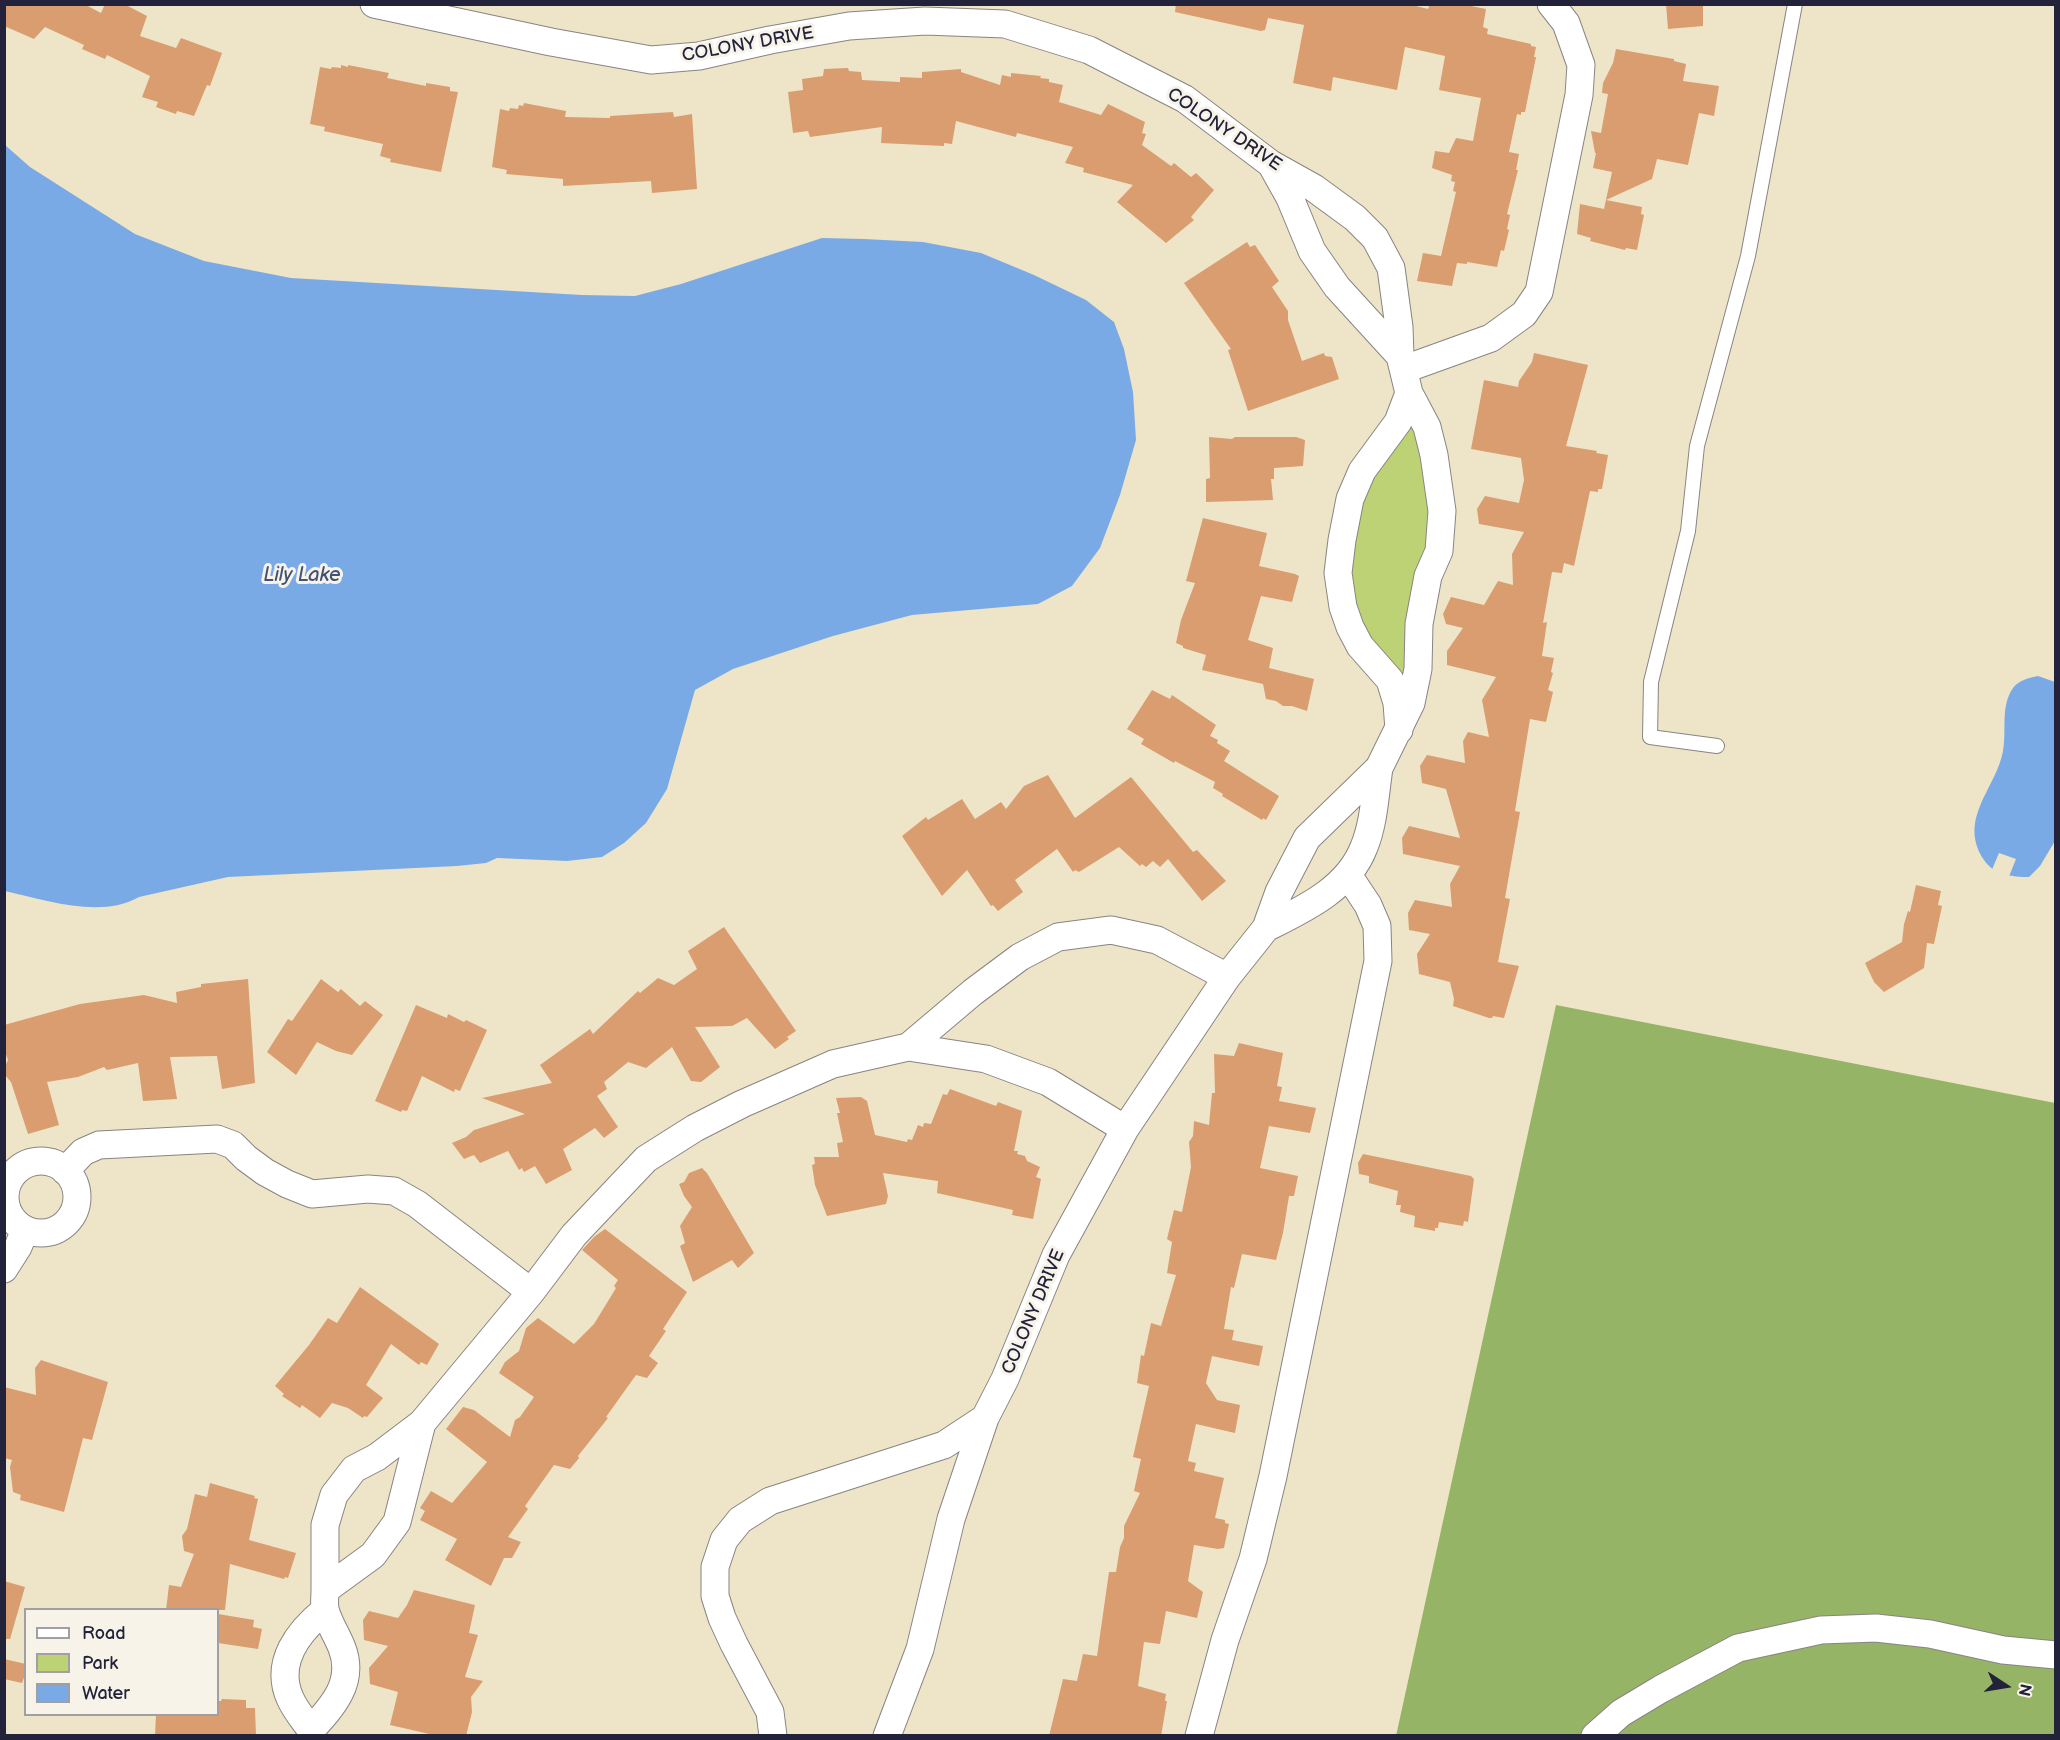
<!DOCTYPE html>
<style>
body{margin:0}
#map{position:relative;width:2060px;height:1740px;overflow:hidden;background:#eee5c9;font-family:"Balsamiq Sans",sans-serif}
canvas{display:block}
.frame{position:absolute;inset:0;border:6px solid #22223b;pointer-events:none}
.legend{position:absolute;left:24px;top:1608px;width:195px;height:108px;box-sizing:border-box;background:#f7f3e8;border:2px solid #a29fa3;margin:0;padding:8px 10px;list-style:none;font-size:18px;color:#22223b}
.legend li{display:flex;align-items:center;gap:12px;height:30px}
.legend b{width:30px;border:2px solid #a29fa3}
.north{position:absolute;left:1976px;top:1656px;width:60px;height:60px;-webkit-text-stroke:4px #f7f3e8;paint-order:stroke;rotate:102deg;font-size:16px;font-weight:700;line-height:24px;text-align:center;color:#22223b}
.north::after{content:'';display:block;margin:auto;width:21px;height:27px;background:#22223b;clip-path:polygon(50% 0,100% 100%,50% 72%,0 100%)}
</style>
<div id="map">
<canvas width="2060" height="1740"></canvas>
<div class="frame"></div>
<ul class="legend">
<li><b style="height:8px;background:#fff"></b>Road</li>
<li><b style="height:16px;background:#bdd275"></b>Park</li>
<li><b style="height:16px;background:#7aaae5"></b>Water</li>
</ul>
<div class="north">N</div>
</div>
<script>
const ctx = document.querySelector('canvas').getContext('2d');
ctx.lineJoin = 'round';
function fillPath(path, color) {
  ctx.fillStyle = color;
  ctx.fill(path, 'evenodd');
}
function trace(path, color, width, dash) {
  ctx.strokeStyle = color;
  ctx.lineWidth = width;
  ctx.lineCap = dash ? 'butt' : 'round';
  ctx.setLineDash(dash || []);
  ctx.stroke(path);
}
function label(font, color, halo, rows, align = 'center') {
  ctx.font = font + ' "Balsamiq Sans",sans-serif';
  ctx.lineWidth = 6;
  ctx.setLineDash([]);
  ctx.textBaseline = 'middle';
  ctx.strokeStyle = halo;
  ctx.fillStyle = color;
  for (const [text, x, y, turn = 0] of rows) {
    ctx.save();
    ctx.translate(x, y);
    ctx.rotate((+turn || 0) * Math.PI / 180);
    ctx.textAlign = isNaN(turn) ? turn : align;
    if (halo) ctx.strokeText(text, 0, 0);
    ctx.fillText(text, 0, 0);
    ctx.restore();
  }
}
fillPath(new Path2D(`
 M1412,425L1419,429L1433,507L1410,648L1402,680L1360,628L1348,561L1355,505L1403,427Z`), '#bdd275');
fillPath(new Path2D(`
 M1556,1005L2055,1103V1735L1396,1736Z`), '#96b466');
fillPath(new Path2D(`
 M5,145L30,167L135,234L204,261L291,278L582,295L635,296L681,284L822,238L864,239L923,242L981,253L1034,275L1086,300L1114,322L1124,349L1133,392L1136,440L1120,495L1100,548L1072,586L1038,604L912,615L833,636L733,669L695,690L667,789L646,823L624,843L602,857L567,861L497,858L486,863L457,866L228,877L139,897C101,919 45,900 5,891Z
 M2038,676L2055,682V841L2040,866L2029,877C2012,877 1994,875 1984,860C1957,819 1996,789 2003,751C2007,730 2000,707 2013,688C2019,680 2029,678 2038,676Z`), '#7aaae5');
fillPath(new Path2D(`
 M1999,853L2016,859L2008,879L1991,872Z`), '#eee5c9');
fillPath(new Path2D(`
 M4,4H84L101,13L105,4H124L147,16L140,36L176,48L181,38L222,53L210,86L207,85L194,116L177,111L176,114L156,107L158,102L142,97L150,76L107,55L105,59L82,49L84,45L45,27L34,39L18,32L4,26Z
 M1176,4H1408L1428,9L1430,4H1461L1486,9L1483,27L1488,29L1487,34L1531,44V46L1536,47L1534,57H1536L1525,112H1521V115L1517,114L1509,152L1519,154L1516,170H1518L1507,214L1510,215L1507,229L1509,230L1504,251L1501,250L1497,267L1467,262V264L1457,263L1452,286L1417,281L1423,253L1441,256L1456,192L1453,191L1455,182L1451,181L1452,175L1432,168L1435,151L1449,153L1456,138L1473,141L1481,98L1439,90L1445,56L1405,47L1397,90L1333,77L1331,91L1293,83L1304,25L1268,18L1265,30L1261,31L1175,12Z
 M1666,4H1703V26L1668,29Z
 M1616,49L1674,59V61L1686,64L1683,81L1719,86L1714,116L1699,113L1688,165L1657,159L1652,179L1606,200L1642,207L1641,214L1644,215L1637,250L1626,248L1625,250L1590,241L1591,238L1577,234L1580,204L1604,209L1612,172L1593,168L1596,153H1595L1591,131L1601,133L1608,94L1602,93L1603,83L1613,63Z
 M341,65L348,67V65L389,73L387,78L426,86V83L450,87V91L458,92L441,172L390,162L391,159L380,156L383,144L324,131L325,127L310,124L320,67L331,69L332,67L341,68Z
 M848,68L849,71L861,72L862,80L900,82V77L922,78V72L961,69V72L1000,85L1002,75L1011,77V73L1041,76L1040,78L1049,79V82L1063,85L1059,102L1101,115L1108,104L1145,122L1142,133L1146,134L1142,145L1171,166L1174,163L1191,177L1196,173L1214,190L1191,217L1194,220L1166,243L1117,202L1133,185L1083,172L1084,168L1065,163L1073,147L1017,133L1016,137L956,121L952,144L944,143V146L881,143L882,127L810,137L808,131L793,133L788,92L803,90L802,79L823,76L824,69Z
 M524,103L566,111L565,117L610,118V116L673,112L674,117L692,114L697,189L652,193L651,181L563,186V179L506,174L507,170L492,167L500,109L509,111L510,108L518,109L519,105L523,106Z
 M1247,242L1250,247L1255,245L1279,281L1272,287L1288,311V320L1302,361L1324,353L1325,356L1332,357L1339,379L1248,411L1228,350L1231,349L1184,283Z
 M1534,353L1588,365L1566,446L1597,451L1596,453L1608,455L1602,489H1598V492L1590,491L1574,566L1564,563L1562,573L1552,572L1543,623L1547,622L1542,656L1554,658L1551,672L1553,673L1548,690L1553,692L1546,722L1530,719L1515,811L1520,812L1505,898L1510,899L1498,962L1519,966L1504,1018L1493,1016L1492,1018H1489L1453,1006L1454,999L1450,982L1419,974L1417,954L1430,934L1409,930L1408,913L1415,900L1452,907L1450,884L1460,866L1403,854L1402,838L1409,826L1460,838L1446,789L1422,783L1420,766L1427,755L1465,763L1463,741L1468,732L1489,737L1482,700L1496,677L1447,665V651L1463,628L1446,624L1443,614L1451,597L1484,605L1498,581L1513,585L1512,554L1524,532L1479,524L1477,509L1485,496L1519,503L1524,480L1521,458L1471,449L1484,380L1518,387L1519,381L1532,362Z
 M1209,437L1232,439L1235,437H1296L1305,440L1303,466L1274,468V479H1271L1273,500L1206,502V479L1210,478Z
 M1203,518L1267,533L1259,566L1295,574L1299,576L1292,602L1261,596L1248,640L1273,648L1269,668L1314,679L1307,711L1292,706H1283L1276,701L1266,699L1263,684L1202,670L1206,655L1183,648V646L1176,643L1181,620L1195,583L1186,581Z
 M1152,690L1170,699L1172,695L1216,725L1210,736L1218,740L1217,743L1230,751L1224,761L1279,796L1266,820L1263,818L1262,820L1222,796L1223,794L1213,788L1215,782L1175,761L1174,763L1141,744L1144,739L1127,729Z
 M1048,775L1075,818L1131,777L1193,852L1197,850L1226,881L1202,901L1168,859L1160,867L1153,861L1146,867L1142,864L1140,866L1119,847L1079,872L1075,870L1073,872L1057,849L1015,880L1023,892L998,911L993,905L991,906L967,870L942,896L902,836L926,817L928,820L962,799L975,819L1001,802L1006,809L1024,786Z
 M1916,885L1941,891L1938,905L1942,906L1934,944L1927,943L1924,968L1884,992L1874,982L1865,963L1902,942L1904,924L1908,911L1910,912Z
 M724,927L796,1031L787,1037L789,1039L775,1049L747,1018L732,1026L695,1027L720,1067L701,1082L691,1081L672,1047L646,1068L628,1062L604,1082L607,1089L597,1096L618,1127L604,1138L595,1128L563,1149L572,1170L546,1184L535,1166L524,1172L522,1168L519,1170L508,1151L480,1163L474,1155L464,1159L452,1143L466,1137L474,1130L525,1114L482,1098L552,1083L540,1065L590,1029L593,1034L638,991L640,993L658,978L674,985L697,969L688,951Z
 M248,979L255,1083L222,1089L217,1056L170,1057L177,1099L143,1101L138,1063L107,1070L104,1067L78,1077L47,1082L59,1125L28,1134L11,1082L4,1074V1068L8,1060L4,1049V1025L80,1004L144,995L177,1003L176,992L201,987V984Z
 M321,979L338,992L341,989L360,1006L365,1001L383,1015L352,1055L336,1051L317,1042L296,1075L267,1052L288,1019L292,1021Z
 M416,1005L447,1018L448,1014L464,1022L466,1020L487,1030L460,1091L455,1089L454,1092L422,1076L407,1111L402,1110L401,1112L375,1101Z
 M1239,1043L1283,1053L1277,1086L1282,1087L1279,1101L1316,1108L1310,1133L1269,1126L1260,1168L1298,1176L1294,1196H1289L1283,1233L1276,1260L1242,1254L1234,1288L1231,1287L1224,1329L1234,1330L1232,1340L1263,1346L1259,1366L1212,1356L1206,1383L1217,1400L1240,1405L1235,1433L1196,1424L1188,1461L1196,1463L1194,1471L1224,1478L1215,1518L1225,1520V1523L1229,1524L1224,1548L1218,1549L1194,1545L1188,1581L1203,1592L1197,1618L1166,1611L1160,1644L1144,1642L1138,1686L1166,1694L1165,1701H1167L1161,1736H1049L1063,1679L1077,1681L1083,1654L1097,1656L1109,1572H1116L1120,1547L1124,1538V1526L1140,1493L1134,1491L1141,1459L1133,1457L1149,1386L1137,1383L1141,1355L1144,1356L1151,1323L1161,1326L1176,1275L1167,1273L1172,1242L1167,1239L1174,1210L1182,1212L1191,1167L1189,1142L1193,1136L1194,1121L1209,1125L1212,1093H1215L1214,1054L1234,1056Z
 M950,1089L996,1106L998,1102L1022,1111L1014,1151H1018L1017,1154L1025,1156L1027,1161L1040,1167L1036,1177L1041,1179L1033,1219L1012,1215L1013,1210L937,1193L938,1181L883,1173L888,1196L886,1204L827,1216L815,1185L812,1165L815,1164L814,1157H839L837,1143L843,1142L837,1113H840L836,1098L861,1097L867,1101L875,1135L907,1142L908,1139L912,1140L918,1125L923,1127L924,1123L931,1124L943,1094L947,1095Z
 M1363,1154L1471,1176L1474,1179L1468,1222L1464,1221L1463,1226L1439,1222L1438,1228H1435V1231L1414,1227L1415,1216L1400,1212L1401,1205H1396L1398,1191L1369,1183V1176L1359,1174L1358,1163Z
 M702,1168L707,1173L754,1253L738,1268L732,1260L693,1282L680,1246L685,1243L680,1226L692,1207L684,1196L679,1184L684,1182L689,1173Z
 M605,1229L687,1292L663,1329L666,1331L649,1356L658,1363L647,1378L636,1375L606,1417L608,1418L578,1456L579,1458L570,1469L554,1465L525,1506L528,1509L508,1537L521,1542L512,1558H504L491,1586L445,1560L457,1539L420,1520L425,1511L420,1508L431,1491L452,1503L487,1462L446,1429L463,1407L474,1410L510,1437L515,1420L520,1417L534,1397L499,1373L505,1362L519,1351L526,1328L538,1318L574,1344L594,1324L616,1288L614,1286L618,1280L582,1250L594,1237Z
 M360,1287L439,1344L427,1365L421,1362L419,1365L391,1344L366,1385L383,1398L367,1417L364,1416L363,1418L348,1408L332,1403L320,1418L302,1405L300,1408L282,1396L284,1394L275,1386L309,1345L328,1318L337,1323Z
 M41,1360L108,1382L92,1440L83,1438L64,1512L20,1500L21,1495L13,1492L10,1467L12,1460L4,1458V1387L36,1395L35,1368Z
 M210,1483L255,1496L254,1498L258,1499L249,1540L296,1553L288,1578L285,1577L284,1579L230,1564L225,1610H166L169,1585L181,1587L194,1554L184,1551L182,1536L187,1529L195,1494L207,1497Z
 M4,1581L25,1587L10,1639H4Z
 M414,1590L475,1605L469,1633L478,1635L465,1677L483,1681L471,1697L472,1712L466,1736H438L390,1725L398,1692L370,1684L369,1668L388,1646L364,1640L363,1620L369,1611L398,1618L407,1605Z
 M218,1614L254,1620L253,1627L262,1629L258,1649L218,1643Z
 M4,1659L26,1664V1672L22,1683L4,1679Z
 M222,1699L246,1700V1708H255L256,1736H155L156,1714H218V1701H221Z`), '#d99d70');
const lane = new Path2D(`
 M1717,746L1650,737L1651,682L1688,531L1697,446L1748,256L1795,4`);
const street = new Path2D(`
 M374,4L551,42L651,60L699,56L770,40L849,26L925,21L1005,24L1089,50L1185,99L1271,164L1314,188L1355,218L1375,238L1391,268L1399,327L1400,356L1409,393L1427,427L1434,455L1442,511L1439,551L1428,576L1419,624L1418,669L1411,703L1379,768L1307,838L1279,892L1266,928L1227,977L1125,1129L1056,1255L1005,1379L985,1418L951,1519L920,1649L887,1736
 M1271,164L1290,198L1312,251L1337,287L1400,356
 M1405,369L1491,338L1524,314L1539,292L1579,95L1581,65L1566,23L1551,4
 M1399,730L1397,703L1390,680L1360,646L1350,627L1343,607L1338,573L1342,540L1350,499L1362,471L1398,422L1409,393
 M1266,928C1304,909 1348,889 1364,847C1374,823 1375,794 1379,768
 M908,1047L973,992L1020,957L1058,937L1111,930L1157,940L1227,977
 M5 1197a36 36 0 1 1 72 0a36 36 0 1 1-72 0Z
 M65,1171L83,1152L99,1145L217,1139L233,1145L246,1158L265,1172L287,1184L312,1194L368,1189L394,1191L417,1204L531,1292
 M4,1269L18,1247L25,1230
 M422,1423L397,1522L373,1555L325,1590V1525L334,1495L354,1469L377,1457L422,1423L531,1292L574,1235L646,1159L695,1128L742,1104L833,1064L908,1047L986,1059L1048,1082L1125,1129
 M325,1590C325,1596 324,1603 325,1609C328,1622 337,1635 342,1648C355,1682 333,1706 311,1730C304,1720 295,1710 290,1698C274,1662 299,1631 325,1610
 M773,1736L770,1712L734,1644L722,1618L715,1596V1567L724,1540L740,1520L770,1501L944,1445L985,1418
 M1199,1736L1225,1640L1253,1559L1273,1476L1378,961L1377,926L1368,905L1348,875
 M1595,1736L1621,1713L1661,1689L1738,1648L1821,1630L1876,1628L1930,1634L2003,1650L2056,1655`);
trace(lane, '#888482', 16);
trace(street, '#888482', 29);
trace(lane, '#fff', 14);
trace(street, '#fff', 27);
label('18px', '#22223b', '#f7f3e8', [
 ["COLONY DRIVE",748,45,-10],
 ["COLONY DRIVE",1224,130,34],
 ["COLONY DRIVE",1034,1312,-67]
]);
label('italic 20px', '#415276', '#f7f3e8', [
 ["Lily Lake",302,576]
]);
</script>
